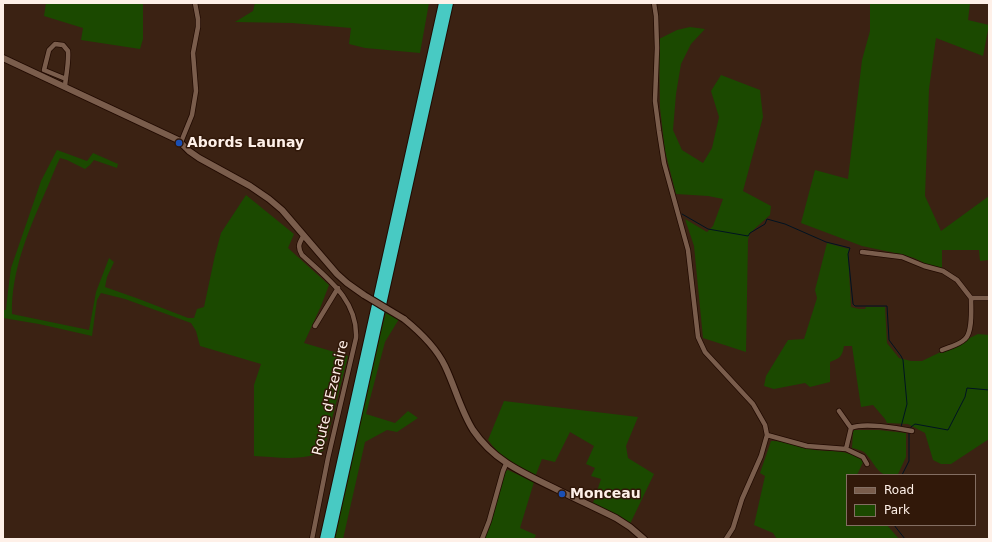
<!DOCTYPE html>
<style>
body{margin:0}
#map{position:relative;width:992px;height:542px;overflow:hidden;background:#3b2213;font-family:"DejaVu Sans",sans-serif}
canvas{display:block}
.frame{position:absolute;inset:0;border:4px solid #fef0e8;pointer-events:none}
.legend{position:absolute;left:846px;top:474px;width:130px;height:52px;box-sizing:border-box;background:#311809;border:1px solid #836e62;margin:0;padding:5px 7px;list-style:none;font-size:12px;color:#fef0e8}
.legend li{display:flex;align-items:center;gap:8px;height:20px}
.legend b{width:20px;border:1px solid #836e62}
</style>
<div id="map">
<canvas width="992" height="542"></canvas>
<div class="frame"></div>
<ul class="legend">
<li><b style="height:5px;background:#7a5d4c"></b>Road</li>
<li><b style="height:11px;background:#1b4900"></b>Park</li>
</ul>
</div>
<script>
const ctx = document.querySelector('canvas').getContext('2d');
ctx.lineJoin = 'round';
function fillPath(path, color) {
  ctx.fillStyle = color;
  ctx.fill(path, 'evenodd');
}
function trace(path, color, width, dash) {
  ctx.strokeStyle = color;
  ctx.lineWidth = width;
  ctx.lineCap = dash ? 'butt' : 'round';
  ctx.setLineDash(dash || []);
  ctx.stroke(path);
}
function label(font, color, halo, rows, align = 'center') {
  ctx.font = font + ' "DejaVu Sans",sans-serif';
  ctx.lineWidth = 3;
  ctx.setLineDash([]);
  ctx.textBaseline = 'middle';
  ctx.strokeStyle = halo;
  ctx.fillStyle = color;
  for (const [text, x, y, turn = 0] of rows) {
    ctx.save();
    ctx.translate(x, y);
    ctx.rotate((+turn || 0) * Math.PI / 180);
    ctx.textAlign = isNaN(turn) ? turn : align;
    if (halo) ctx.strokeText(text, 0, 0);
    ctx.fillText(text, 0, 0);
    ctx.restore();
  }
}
fillPath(new Path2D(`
 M46,3H143V39L140,49L81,40L83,28L44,16Z
 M255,3H429L420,53L365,48L349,44L351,28L292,23L235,22L253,11Z
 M870,3H970L968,20L989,25L983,56L936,38L929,89L925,196L941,231L989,196V260L980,261L979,250H942V269L928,265L914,258L900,254L862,246L801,223L815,170L848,179L862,60L870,31Z
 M690,27L705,29L691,44L681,64L676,94L673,130L682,150L703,163L712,148L719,117L711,91L721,75L760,90L763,117L743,191L771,206L770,215L750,233L748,240L746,352L703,338L694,246L685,219L707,232L713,226L723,199L708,196L676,194L665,151L660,108L659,39L677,30Z
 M57,150L87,161L93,153L118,164L117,168L94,160L90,165L85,169L67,160L60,158C54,170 50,182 44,195C28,232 11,272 12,314L89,330L96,292L109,258L114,262L107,277L105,287L139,299L188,318H194L197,309L204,307L215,255L221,233L246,195L294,234L288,248L329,285L321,306L304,343L348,356L324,450C307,462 275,457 254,456V385L261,364L200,346L196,331L191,323L125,299L101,293L97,300L92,336L39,324L3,318V310H6L8,291L11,268L41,181Z
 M827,243L849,249L848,253L851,307L859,309H865L866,307H885L887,343L899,358L911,361H922L978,334L989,335V439L951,464H941L933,460L925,433L908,424L887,423L885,419L873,405L861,407L852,346H844C842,357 840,358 830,362V382L810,387L805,383L774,389L764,386L766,376L788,340L804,339L817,298L815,290Z
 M386,312L399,319L385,342L366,414L395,423L408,411L418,418L397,432L387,430L365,442L343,539H334L371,370Z
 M504,401L638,417L626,446L628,458L654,474L630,524L593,503L601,479L591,476L595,468L586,464L594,446L570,432L555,462L542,459L535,477C516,467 500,457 488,440Z
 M854,430H879L906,433V457L898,474C877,480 876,463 864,452C861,450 856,449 852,448L853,432Z
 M771,441C784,440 797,447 810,449C831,453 844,448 864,460L857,475H847V525H887L899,539H777L773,533L754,525L765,476L760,473Z
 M508,470L534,482L520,528L536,535L534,539H484L491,523L505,471Z`), '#1b4900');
trace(new Path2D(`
 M682,214L708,229L748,236L750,233L765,224L767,219L785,224L826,242L850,248L848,254L853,304L855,306H887L889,340L901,356L903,360L907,404L901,427
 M910,430L911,427L915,424L948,430L965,397L967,388L989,390
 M902,475L909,461V433
 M894,525L905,539`), '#001322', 1);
const street = new Path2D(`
 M654,3L656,16L657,48L655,101L659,131L664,163L688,250L698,337L705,352L753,404L765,425L767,435L761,456L742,499L733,528L726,539
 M65,86C66,75 69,62 68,51L63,45L55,44L49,50L44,70L66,79
 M181,142L192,115L196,91L193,53L198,27V19L195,3
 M304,235C299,243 297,247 302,255C327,278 358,300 356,338L328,458L312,539
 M862,252L902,257L924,266L943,271L957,280L971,298C971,308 973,332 965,339C959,345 949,347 942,350
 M971,298H989
 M315,326L338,288
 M839,411L851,428
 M851,428C863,422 898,428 912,431
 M767,435L807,446L846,449L851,428
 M846,449L863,457L867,464
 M482,539L489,521L503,471L506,464`);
const secondary = new Path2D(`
 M3,58L178,140L189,151L199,158L250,186L269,199L282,210L337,274L347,283L364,295
 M404,319C420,332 436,347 445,366C455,387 461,411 473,430C494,461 523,473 556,489C576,499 596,508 616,518L630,527L644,539`);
const highway = new Path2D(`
 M324,539L443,3
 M330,539L449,3`);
trace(street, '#210a00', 6);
trace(secondary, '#210a00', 8);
trace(highway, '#210a00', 10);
trace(street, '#7a5d4c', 4.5);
trace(secondary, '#7a5d4c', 6);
trace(highway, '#48cac3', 8);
const secondaryBridge = new Path2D(`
 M364,295L404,319`);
trace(secondaryBridge, '#210a00', 8, []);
trace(secondaryBridge, '#7a5d4c', 6);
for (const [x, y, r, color] of [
 [179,143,4,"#1a4fb4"],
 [562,494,4,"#1a4fb4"]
]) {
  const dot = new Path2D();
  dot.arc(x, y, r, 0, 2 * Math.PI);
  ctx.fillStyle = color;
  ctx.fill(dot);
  trace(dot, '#311809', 1.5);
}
label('bold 14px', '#fef0e8', '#311809', [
 ["Abords Launay",187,143],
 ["Monceau",570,494]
], 'left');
label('14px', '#fef0e8', '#311809', [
 ["Route d'Ezenaire",331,398,-77]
]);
</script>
